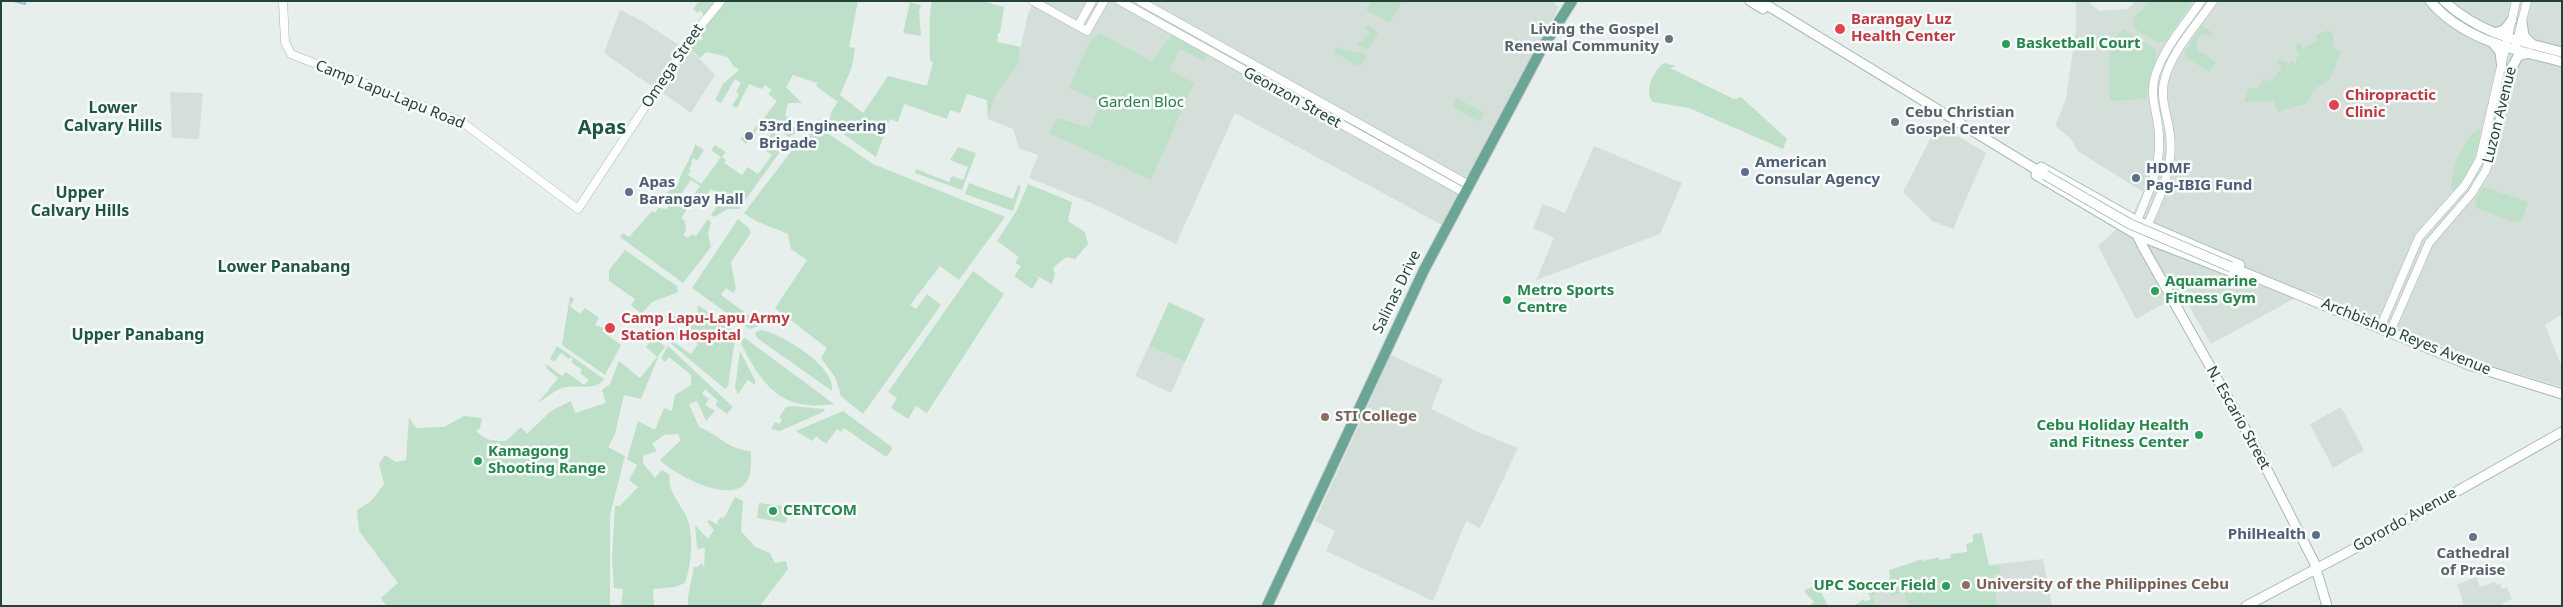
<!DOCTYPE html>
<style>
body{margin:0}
#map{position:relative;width:2563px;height:607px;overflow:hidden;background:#e6efeb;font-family:"Noto Sans",sans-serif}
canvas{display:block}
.frame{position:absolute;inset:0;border:2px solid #24423a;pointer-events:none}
</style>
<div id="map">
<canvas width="2563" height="607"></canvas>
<div class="frame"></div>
</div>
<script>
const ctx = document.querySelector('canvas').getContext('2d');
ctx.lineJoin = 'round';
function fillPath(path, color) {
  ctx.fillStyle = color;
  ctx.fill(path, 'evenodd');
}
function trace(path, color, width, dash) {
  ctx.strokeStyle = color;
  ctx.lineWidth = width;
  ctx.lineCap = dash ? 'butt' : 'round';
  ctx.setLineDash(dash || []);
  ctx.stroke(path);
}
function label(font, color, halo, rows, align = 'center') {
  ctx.font = font + ' "Noto Sans",sans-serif';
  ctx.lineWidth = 5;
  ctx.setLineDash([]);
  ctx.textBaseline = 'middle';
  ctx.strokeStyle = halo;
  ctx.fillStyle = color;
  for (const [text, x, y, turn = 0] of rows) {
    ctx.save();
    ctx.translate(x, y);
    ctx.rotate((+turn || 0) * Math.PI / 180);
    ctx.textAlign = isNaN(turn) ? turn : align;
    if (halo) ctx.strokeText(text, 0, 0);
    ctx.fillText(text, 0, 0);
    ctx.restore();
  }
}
fillPath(new Path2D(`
 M1035,1H1552L1559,7L1442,225L1235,113L1176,244L1089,202L1029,178L1038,155L1019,148L1013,129L988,119L996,95L1017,66L1028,13Z
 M2076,1H2087L2099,11L2127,9L2136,1H2562V314L2545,325L2562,367V387L2460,357L2308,291L2211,344L2182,294L2136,319L2098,246L2132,215L2143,192L2079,152L2070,138L2055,126L2066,99L2076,30Z
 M620,10L640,20L681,46L654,88L604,53Z
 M687,46L715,75L691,113L658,90Z
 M170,92L203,93L199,139L172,138Z
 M1938,124L1986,153L1953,229L1932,221L1903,192Z
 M1594,146L1682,183L1660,234L1536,280L1554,238L1533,228L1543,204L1565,213Z
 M1149,346L1185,362L1171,393L1135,376Z
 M1391,355L1443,379L1431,409L1476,431L1518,448L1480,528L1466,521L1433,601L1326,551L1335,531L1315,521Z
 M2341,407L2364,450L2333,468L2310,424Z
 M2043,559L2052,606H1873L1876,604L1873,597L1887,590L1882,581L1908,574Z
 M2476,577L2480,587L2495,582L2496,585L2500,584L2502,589L2507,587L2512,599L2498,606H2464L2457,584Z`), '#d4dfda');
fillPath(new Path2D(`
 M699,1H858L849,47L855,48L852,67L840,95L863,113L888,76L927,86L933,62L930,61C930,44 928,18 932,1H982L1004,7L1000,33H998L997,42L1021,47L1017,66L996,95L988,119L987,100L967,94L960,113L950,110L947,119L904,104L898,122L890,119L876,157L829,124L831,112L838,102L816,86L817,83L793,75L786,87L802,103H788L785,116L789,117L787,124L794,127L797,132L789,137L763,119L777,101L768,94L772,90L765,85L762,89L749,84L737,108L732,106L739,94L736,92L741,83L735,79L721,103L715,100L723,84L739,70L733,66L728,57L706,52L700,58L692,50L684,57L671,78L667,76L695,36L701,41L703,38L700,35L701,27L707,20L700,10L698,13L693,9Z
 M1371,1H1402L1390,23L1366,10Z
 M2151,1H2193L2165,42L2158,43L2133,28V18Z
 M910,2L921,5L919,11L921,36L903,33Z
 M1368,24L1378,33L1368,49L1357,45L1369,32L1365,29Z
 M2201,25L2213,33L2210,37L2206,34L2201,35L2196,43L2199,54L2202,52L2216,62L2209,72L2185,57V52Z
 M2327,29L2333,35V48L2341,52L2330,79L2313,90L2307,103L2278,112L2274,101L2244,102L2249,88H2258L2264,78L2270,82L2282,67L2277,62L2280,59L2283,63L2284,61L2290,65L2291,61L2296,63V58L2300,56L2296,50L2298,49L2295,46L2300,43L2303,48L2318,40L2316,35L2327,31Z
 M2124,30L2155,49C2161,60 2146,81 2147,99L2110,101L2109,56L2118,33Z
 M1100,33L1151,61L1172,35L1207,55L1204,61L1180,49L1169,70L1194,83L1151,180L1049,133L1057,118L1090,128L1101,102L1069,88L1090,41Z
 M1336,47L1353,52H1362L1367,56L1361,65H1356L1334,52Z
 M1664,63L1676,66L1670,68L1734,99L1741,97L1787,139L1783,149L1689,108L1653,102C1643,91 1654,70 1664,63Z
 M1457,98L1484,113L1480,122L1452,107Z
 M759,122L787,142L739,209H728L714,217L711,215L723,197L711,189L700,205L692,197L700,186L691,180L681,194L685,197L682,202L689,206L681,218L685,221L686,230L683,235L688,238L692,234L696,236L708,219L711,222L708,234L711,247L683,283L620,237L623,233L629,237L652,211L655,213L658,208L667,209L669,202L664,199L673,183L678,184C682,169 692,158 695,144L704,150L697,161L693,158L691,161L692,163L689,169L691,171L688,175L701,184L721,157L711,150L715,145L726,152L722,157L726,160L724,163L742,175L748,167L758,174L772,155L762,148L771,135L759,127L746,144L740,139L744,135L748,138Z
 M2480,128C2483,140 2465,187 2452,191C2449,172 2463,137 2480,128Z
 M823,130L873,164L1005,217L959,280L940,266L910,305L916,309L927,294L941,305L863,414L841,396L835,377L821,358L827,348L775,308L807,260L791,249L788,234C771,226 759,225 744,213L799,141L813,131Z
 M958,147L976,153L962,190L915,173L916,169L949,182L952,176L963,180L968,167L950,160Z
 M969,183L1013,199L1018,185L1021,186L1013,211L965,194Z
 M1028,184L1072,202L1068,221L1085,232L1088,244L1075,259L1066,257L1053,268L1055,274L1052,284L1030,272L1039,278L1032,289L1014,276L1021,266L1015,263L1019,257L997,241L1017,210Z
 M2484,187L2528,202L2522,220L2515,223L2477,208L2475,199Z
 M738,219L749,228L751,233L731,262L736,289L733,293L726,288L721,295L762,325L749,329L692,288Z
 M625,250L677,286L678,292L652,302L641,314L631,305L635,299L609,281V270Z
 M973,271L1004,294L927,413L916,406L908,419L891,408L897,398L888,392Z
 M570,296L574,299L570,306L580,314L585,308L599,318L595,325L604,328L602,331L621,345L605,375L562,345Z
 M1169,302L1205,319L1185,362L1149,346Z
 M698,305L736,332L728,386L725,389L669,342L676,332L680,336L675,343L691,354L698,344L694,341L696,337L692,335L690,338L682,333L690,322L684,317L676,326L663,316L697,314Z
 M761,330C782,334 836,366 832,391L757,338L755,333Z
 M654,337L665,347L659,355L641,399L624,395L615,434L608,447L625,456L610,515V606H386L381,598L398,583L359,531L357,510L371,501L384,484L379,464L385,455L396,462L406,460L409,417L416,428L444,427L464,416L482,418L480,428L476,431C485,441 494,441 506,441L521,427L527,434L551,411L571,401L575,413L606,403L602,390L610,384L619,361L640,378L657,357L646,347Z
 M745,338L834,404C781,412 763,386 741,344L742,340Z
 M557,346L604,379C596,391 578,385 566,387C557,388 546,398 538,403L558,378L547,369L546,364L562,376L566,372L584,385L589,380L580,373L582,370L571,362L573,359L571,357L569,359L561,353L554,362L550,359Z
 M668,346L733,407L727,414L715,405L718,401L705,389L702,394L709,399L705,405L715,411L706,421L697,401L689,404L699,427C720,435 728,450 751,451C751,460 752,473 747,481C732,506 673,474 660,460L681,440L678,434L664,435L652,444L657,451L643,456V463L655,478L662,470L670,475C666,492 685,507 689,524C693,541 691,566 685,583L675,587L653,589L654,606H621L623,589L614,588L612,558L615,506H620L638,487L629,480L637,465L627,459L638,421L655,430L664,408L672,411L675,395L691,385V375L669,357L665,362L661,358Z
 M740,351L755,380V385L748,380L738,394L735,388Z
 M791,406L824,409L825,411L780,431L771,429L775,422L779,424L782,420L779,417L786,407Z
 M843,411L893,448L886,457L844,428L841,432L837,429L826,444L816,436L812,441L796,431Z
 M735,497L743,501L741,531L755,547L770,553L775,563L786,561L788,569L760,606H688C687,593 692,580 694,567H698L702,563L704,568L705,548H700V550L697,548L695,525L708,539L714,530L707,522L709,520L719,525L717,522L721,517L724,518Z
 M759,503L789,507L786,523L757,518Z
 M1982,533L1989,566L2000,565L2001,573L1993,575L1997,606H1910L1903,592L1892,597L1887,590L1873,596L1876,606H1854L1864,599L1865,602L1871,599L1868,593L1878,589L1876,582L1890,579L1889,570L1923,559V561L1939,557V560L1951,558L1950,554L1967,552L1966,544L1973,542V534Z
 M1817,584L1828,606H1809L1814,602L1804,591Z`), '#bfe0c8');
trace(new Path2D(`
 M14,1L25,4L26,1`), '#8ec9d4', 2);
const tertiary = new Path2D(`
 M283,1L285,42L291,54L462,122L578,209L689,40L721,1
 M1033,1L1087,31L1104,1
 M1120,1L1465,193
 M1140,1L1469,185
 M1078,26L1092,1
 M2516,45L2527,1
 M2137,221C2148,193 2161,168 2159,137C2159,117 2150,100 2154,80C2161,51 2185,25 2201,1
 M2147,226C2160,197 2174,168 2170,135C2168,117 2160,100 2164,82C2170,53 2196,26 2213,1
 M2380,328L2419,237L2465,185L2480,159L2516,1
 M2390,332L2429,243L2472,193L2486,170L2494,146L2512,66`);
const secondary = new Path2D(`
 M1750,1L1763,9
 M1760,1L2045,175
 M2430,1C2464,41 2514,49 2562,62
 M2444,1C2480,34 2516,40 2562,52
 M2522,22L2524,36L2532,44
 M2495,33L2504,30L2512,20
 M2493,43L2500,52L2502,68
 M2511,70L2518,56L2529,53
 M2041,167L2137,221L2240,265
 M2036,175L2137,235L2232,272
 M2137,221V235L2143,247L2257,450L2314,562L2327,606
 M2231,267L2469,365L2562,394
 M2246,606L2378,536L2562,432`);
const primary = new Path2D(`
 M1267,606L1424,270L1541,50L1572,1`);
trace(tertiary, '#a8b8b2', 9);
trace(secondary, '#a4bbb3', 11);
trace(primary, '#c2cac8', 12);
trace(tertiary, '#fff', 8);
trace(secondary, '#fff', 9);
trace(primary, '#6aa596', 10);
const secondaryBridge = new Path2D(`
 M2045,175L2130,224L2231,267`);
trace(secondaryBridge, '#a4bbb3', 11, []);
trace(secondaryBridge, '#fff', 9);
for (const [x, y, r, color] of [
 [1840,29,6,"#e0444e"],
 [1669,39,5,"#6b7280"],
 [2006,44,5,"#2e9e5b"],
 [2334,105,6,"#e0444e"],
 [1895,122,5,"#6b7280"],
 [749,136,5,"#5c6f8a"],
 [1745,172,5,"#5c6f8a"],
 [2136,178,5,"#5c6f8a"],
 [629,192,5,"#5c6f8a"],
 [2155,291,5,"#2e9e5b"],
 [1507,300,5,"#2e9e5b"],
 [610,328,6,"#e0444e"],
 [1325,417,5,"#8d6e63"],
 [2199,435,5,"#2e9e5b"],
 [478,461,5,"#2e9e5b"],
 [773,511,5,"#2e9e5b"],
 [2316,535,5,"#5c6f8a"],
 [2473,537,5,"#6b7280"],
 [1966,585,5,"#8d6e63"],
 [1946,586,5,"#2e9e5b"]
]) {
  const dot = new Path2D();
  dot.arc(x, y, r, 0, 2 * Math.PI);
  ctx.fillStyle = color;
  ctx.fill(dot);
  trace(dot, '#f7fbf9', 2);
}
label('bold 15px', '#be3a42', '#f7fbf9', [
 ["Barangay Luz",1851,20],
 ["Health Center",1851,37],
 ["Chiropractic",2345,96],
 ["Clinic",2345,113],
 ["Camp Lapu-Lapu Army",621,319],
 ["Station Hospital",621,336]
], 'left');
label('bold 15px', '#5b616d', '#f7fbf9', [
 ["Living the Gospel",1659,30],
 ["Renewal Community",1659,47],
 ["Cebu Christian",1905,113,"left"],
 ["Gospel Center",1905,130,"left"],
 ["Cathedral",2473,554,"center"],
 ["of Praise",2473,571,"center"]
], 'right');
label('bold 15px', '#27864d', '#f7fbf9', [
 ["Basketball Court",2016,44],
 ["Aquamarine",2165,282],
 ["Fitness Gym",2165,299],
 ["Metro Sports",1517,291],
 ["Centre",1517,308],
 ["Cebu Holiday Health",2189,426,"right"],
 ["and Fitness Center",2189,443,"right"],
 ["Kamagong",488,452],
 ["Shooting Range",488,469],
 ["CENTCOM",783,511],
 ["UPC Soccer Field",1936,586,"right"]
], 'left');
label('15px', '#24423a', '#f7fbf9', [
 ["Omega Street",673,66,-56],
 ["Camp Lapu-Lapu Road",390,95,22],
 ["Geonzon Street",1292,98,29],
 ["Luzon Avenue",2500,115,-76],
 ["Salinas Drive",1397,292,-64],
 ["Archbishop Reyes Avenue",2406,337,22],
 ["N. Escario Street",2238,418,61],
 ["Gorordo Avenue",2405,520,-29]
]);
label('15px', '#2d7a4b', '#f7fbf9', [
 ["Garden Bloc",1141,103]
]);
label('bold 15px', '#4e5e75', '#f7fbf9', [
 ["53rd Engineering",759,127],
 ["Brigade",759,144],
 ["American",1755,163],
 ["Consular Agency",1755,180],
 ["HDMF",2146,169],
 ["Pag-IBIG Fund",2146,186],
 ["Apas",639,183],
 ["Barangay Hall",639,200],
 ["PhilHealth",2306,535,"right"]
], 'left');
label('bold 15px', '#785e54', '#f7fbf9', [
 ["STI College",1335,417],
 ["University of the Philippines Cebu",1976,585]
], 'left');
label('bold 16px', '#1f5548', '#f7fbf9', [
 ["Lower",113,108],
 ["Calvary Hills",113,126],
 ["Upper",80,193],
 ["Calvary Hills",80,211],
 ["Lower Panabang",284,267],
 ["Upper Panabang",138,335]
]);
label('bold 20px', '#1f5548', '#f7fbf9', [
 ["Apas",602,128]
]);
</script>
